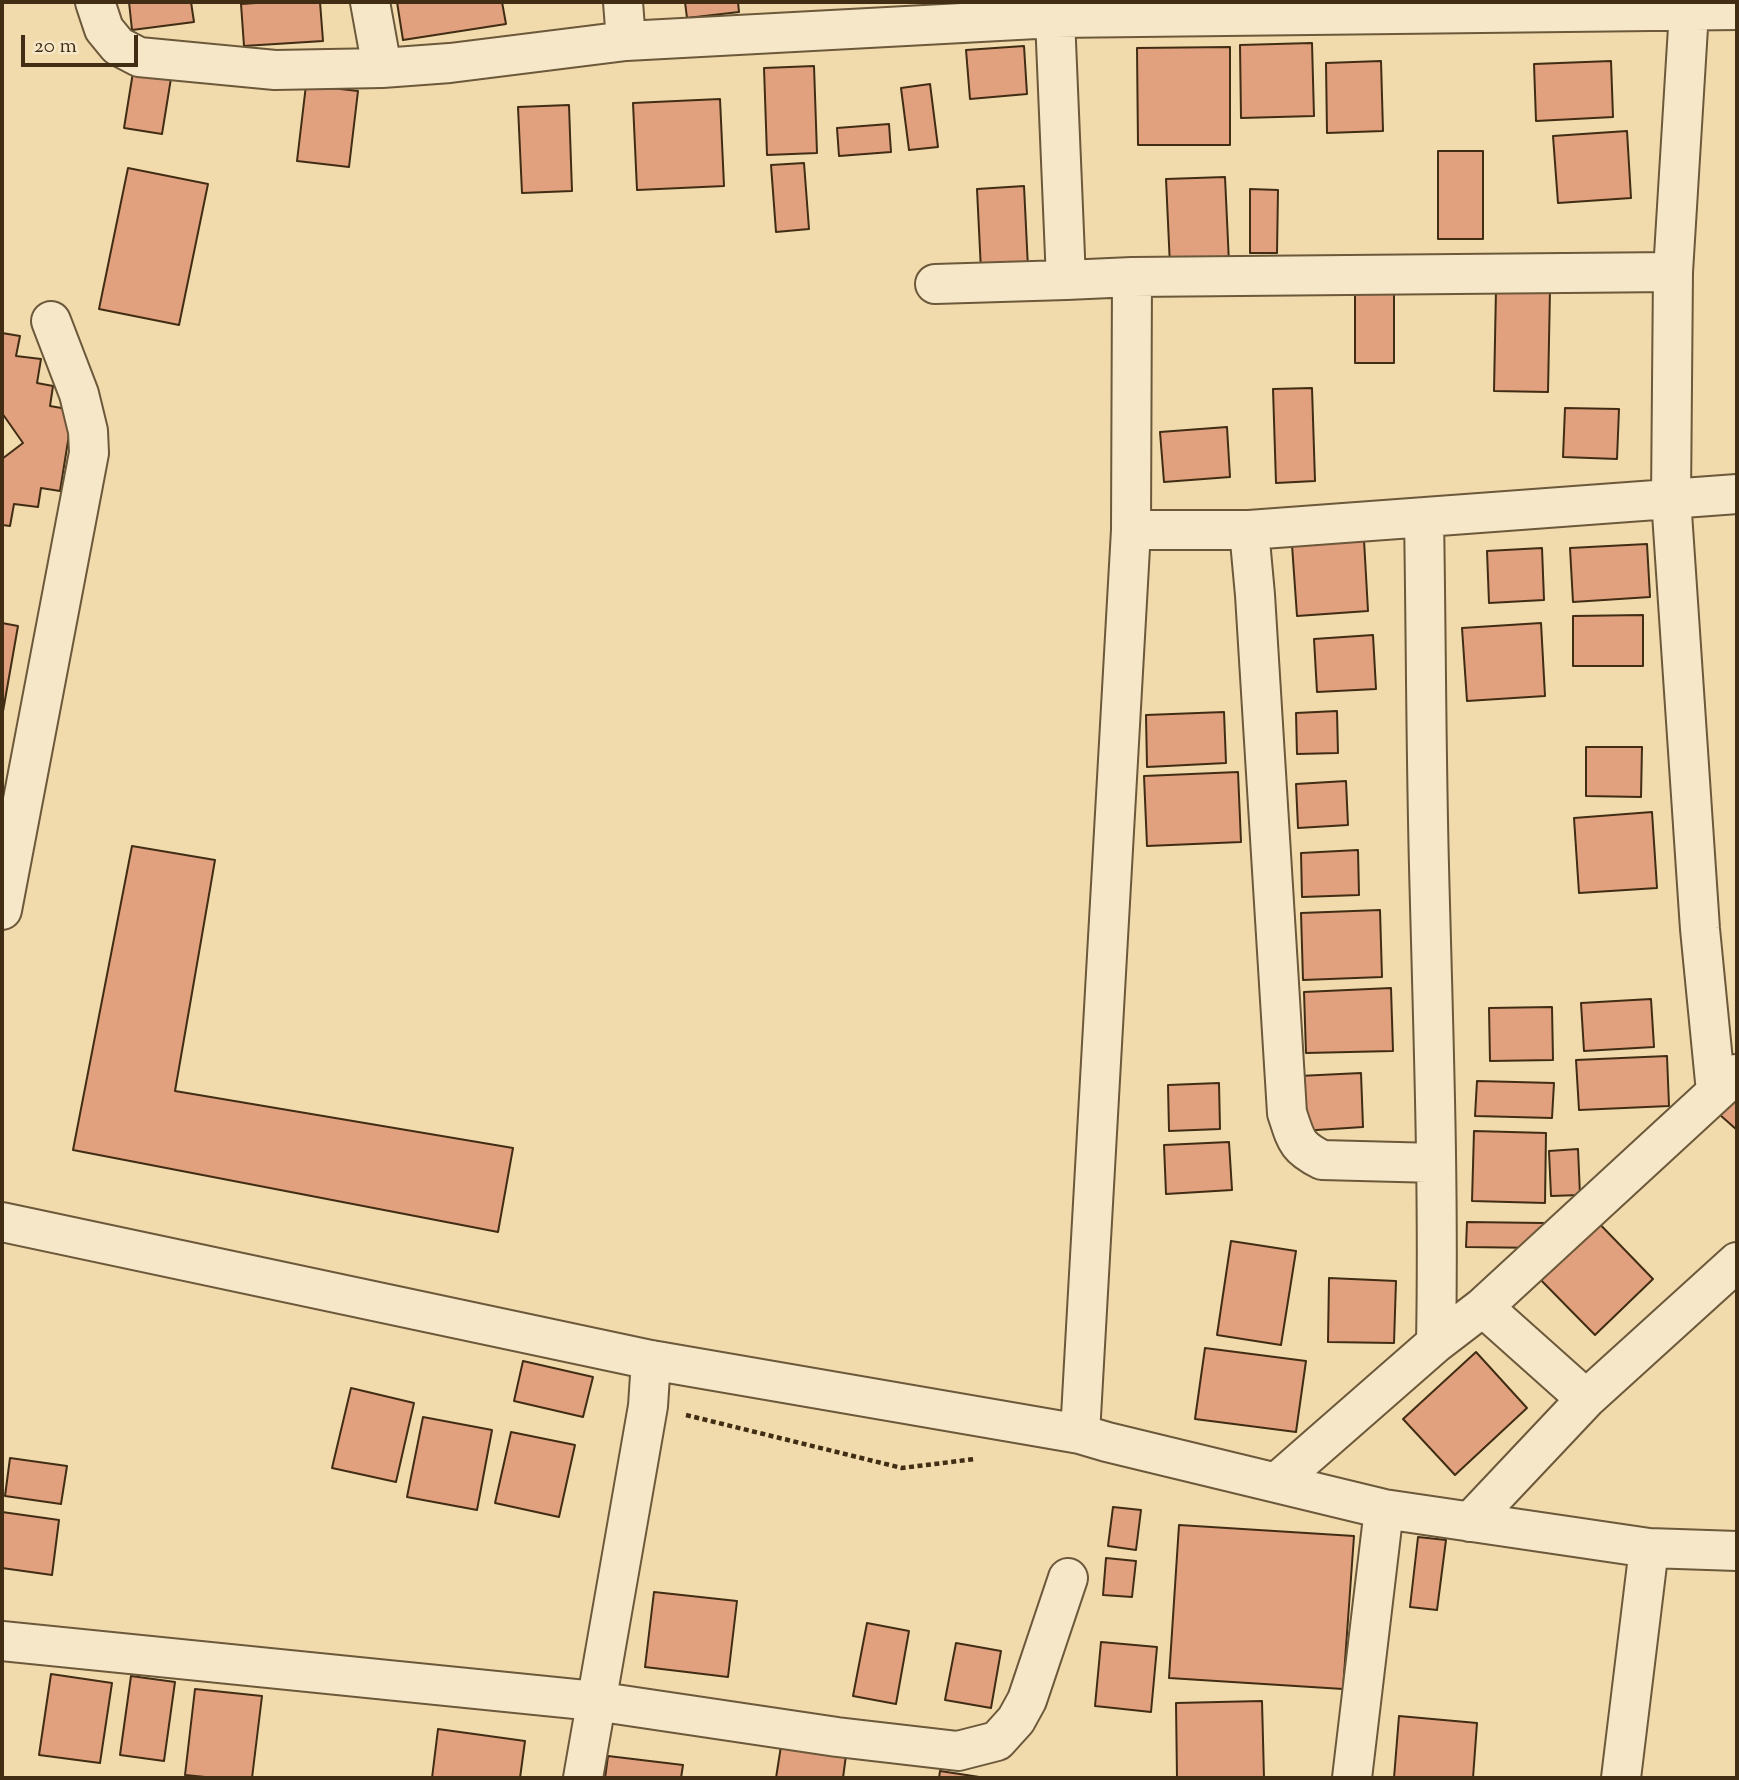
<!DOCTYPE html>
<style>
body{margin:0}
#map{position:relative;width:1739px;height:1780px;overflow:hidden;background:#f1daac;font-family:"Sorts Mill Goudy",serif}
canvas{display:block}
.frame{position:absolute;inset:0;border:4px solid #402d14;pointer-events:none}
.scale{position:absolute;left:21px;top:35px;width:117px;height:32px;box-sizing:border-box;border:4px solid #402d14;border-top:0;padding-left:9px;font-size:21px;line-height:24px;white-space:nowrap;color:#402d14;-webkit-text-stroke:5px #f6e7c9;paint-order:stroke}
</style>
<div id="map">
<canvas width="1739" height="1780"></canvas>
<div class="frame"></div>
<div class="scale">20 m</div>
</div>
<script>
const ctx = document.querySelector('canvas').getContext('2d');
ctx.lineJoin = 'round';
function fillPath(path, color) {
  ctx.fillStyle = color;
  ctx.fill(path, 'evenodd');
}
function trace(path, color, width, dash) {
  ctx.strokeStyle = color;
  ctx.lineWidth = width;
  ctx.lineCap = dash ? 'butt' : 'round';
  ctx.setLineDash(dash || []);
  ctx.stroke(path);
}
const building = new Path2D(`
 M129,2H191L194,22L132,30Z
 M271,2H320L323,41L244,46L241,4Z
 M397,2H502L506,24L403,40Z
 M685,2H738L739,12L687,18Z
 M1312,43L1314,116L1241,118L1240,45Z
 M1024,46L1027,94L970,99L966,50Z
 M1230,47V145H1138L1137,48Z
 M1381,61L1383,131L1327,133L1326,63Z
 M1611,61L1613,117L1536,121L1534,64Z
 M134,66L172,72L162,134L124,128Z
 M814,66L817,153L767,155L764,68Z
 M930,84L938,147L909,150L901,88Z
 M306,85L358,91L349,167L297,161Z
 M720,99L724,186L637,190L633,103Z
 M569,105L572,191L522,193L518,107Z
 M889,124L891,152L839,156L837,128Z
 M1627,131L1631,198L1558,203L1553,136Z
 M1438,151H1483V239H1438Z
 M804,163L809,229L776,232L771,165Z
 M128,168L208,184L179,325L99,309Z
 M1225,177L1229,263L1170,266L1166,179Z
 M1024,186L1028,268L981,271L977,189Z
 M1250,189L1278,190L1277,253H1250Z
 M1355,282H1394V363H1355Z
 M1496,289H1550L1548,392L1494,391Z
 M2,333L20,336L16,356L41,359L37,383L53,386L50,406L73,410L60,491L41,488L38,507L14,504L10,526L2,525V459L23,443L2,413Z
 M1312,388L1315,481L1276,483L1273,389Z
 M1565,408L1619,409L1617,459L1563,457Z
 M1227,427L1230,477L1164,482L1160,432Z
 M1364,540L1368,611L1297,616L1292,545Z
 M1647,544L1650,597L1573,602L1570,548Z
 M1542,548L1544,600L1489,603L1487,551Z
 M1643,615V666H1573V616Z
 M2,623L18,626L2,717Z
 M1541,623L1545,696L1467,701L1462,628Z
 M1373,635L1376,689L1317,692L1314,639Z
 M1337,711L1338,753L1297,754L1296,713Z
 M1224,712L1226,763L1147,767L1146,715Z
 M1586,747H1642L1641,797L1586,796Z
 M1238,772L1241,842L1147,846L1144,776Z
 M1346,781L1348,825L1298,828L1296,784Z
 M1652,812L1657,888L1579,893L1574,818Z
 M132,846L215,860L175,1091L513,1148L498,1232L73,1150Z
 M1358,850L1359,895L1302,897L1301,853Z
 M1380,910L1382,977L1303,980L1301,913Z
 M1391,988L1393,1051L1306,1053L1304,992Z
 M1651,999L1654,1047L1584,1051L1581,1003Z
 M1552,1007L1553,1060L1490,1061L1489,1008Z
 M1667,1056L1669,1106L1579,1110L1576,1060Z
 M1361,1073L1363,1127L1301,1131L1299,1076Z
 M1737,1076V1130L1711,1107Z
 M1477,1081L1554,1083L1552,1118L1475,1116Z
 M1219,1083L1220,1129L1169,1131L1168,1085Z
 M1474,1131L1546,1133L1545,1203L1472,1201Z
 M1229,1142L1232,1190L1166,1194L1164,1145Z
 M1578,1149L1580,1195L1551,1196L1549,1151Z
 M1588,1212L1653,1279L1595,1335L1529,1268Z
 M1467,1222L1544,1223V1248L1466,1247Z
 M1231,1241L1296,1251L1281,1345L1217,1335Z
 M1329,1278L1396,1281L1394,1343L1328,1342Z
 M1205,1348L1306,1361L1296,1432L1195,1419Z
 M1476,1352L1527,1408L1455,1475L1403,1419Z
 M523,1361L593,1377L583,1417L514,1401Z
 M351,1388L414,1403L396,1482L332,1468Z
 M423,1417L492,1430L477,1510L407,1497Z
 M511,1432L575,1445L559,1517L495,1503Z
 M10,1458L67,1466L61,1504L5,1496Z
 M1113,1507L1141,1510L1136,1550L1108,1546Z
 M2,1512L59,1520L52,1575L2,1568Z
 M1179,1525L1354,1536L1343,1689L1169,1678Z
 M1418,1537L1446,1540L1437,1610L1410,1607Z
 M1106,1558L1136,1561L1132,1597L1103,1595Z
 M654,1592L737,1601L728,1677L645,1667Z
 M867,1623L909,1631L896,1704L853,1696Z
 M1101,1642L1157,1647L1151,1712L1095,1706Z
 M956,1643L1001,1651L991,1708L945,1700Z
 M51,1674L112,1683L100,1763L39,1755Z
 M131,1676L175,1682L164,1761L120,1755Z
 M195,1689L262,1696L252,1778H215L185,1775Z
 M1262,1701L1264,1778H1177L1176,1703Z
 M1399,1716L1477,1723L1473,1778H1394Z
 M438,1729L525,1741L520,1778H432Z
 M781,1746L846,1755L843,1778H776Z
 M608,1756L683,1765L681,1778H605Z
 M940,1771L986,1778H939Z`);
fillPath(building, '#e1a17e');
trace(building, '#402d14', 2);
const minor = new Path2D(`
 M95,2L104,29L118,46L139,57L275,70L382,68
 M370,2L382,68L450,63L626,41
 M1055,2V18L1737,10
 M1673,272L1671,498L1700,929L1716,1092
 M1132,277L1673,272L1689,11
 M935,284L1066,280
 M1424,517C1426,633 1426,750 1429,866C1433,1025 1439,1184 1436,1343
 M1131,530H1249L1737,494
 M1249,530L1255,595L1287,1113C1296,1140 1296,1147 1322,1160L1436,1163
 M2,910L89,453L88,431L79,394L51,321
 M2,1222L651,1360L1080,1434L1131,530L1132,277L1066,280L1055,18L626,41L623,2
 M1483,1307L1586,1399L1737,1262
 M1080,1434L1107,1442L1384,1509L1649,1548L1737,1551
 M1276,1483L1436,1343L1483,1307L1736,1074
 M1470,1522L1586,1399
 M2,1641L595,1701L837,1737L958,1751L997,1741L1016,1720L1027,1700L1068,1578
 M583,1778L648,1406L651,1360
 M1352,1778L1384,1509
 M1621,1778L1649,1548`);
trace(minor, '#6c583a', 42);
trace(new Path2D(`
 M686,1415L902,1468L975,1459`), '#402d14', 4.5, [5, 3.5]);
trace(minor, '#f6e7c9', 38);
</script>
